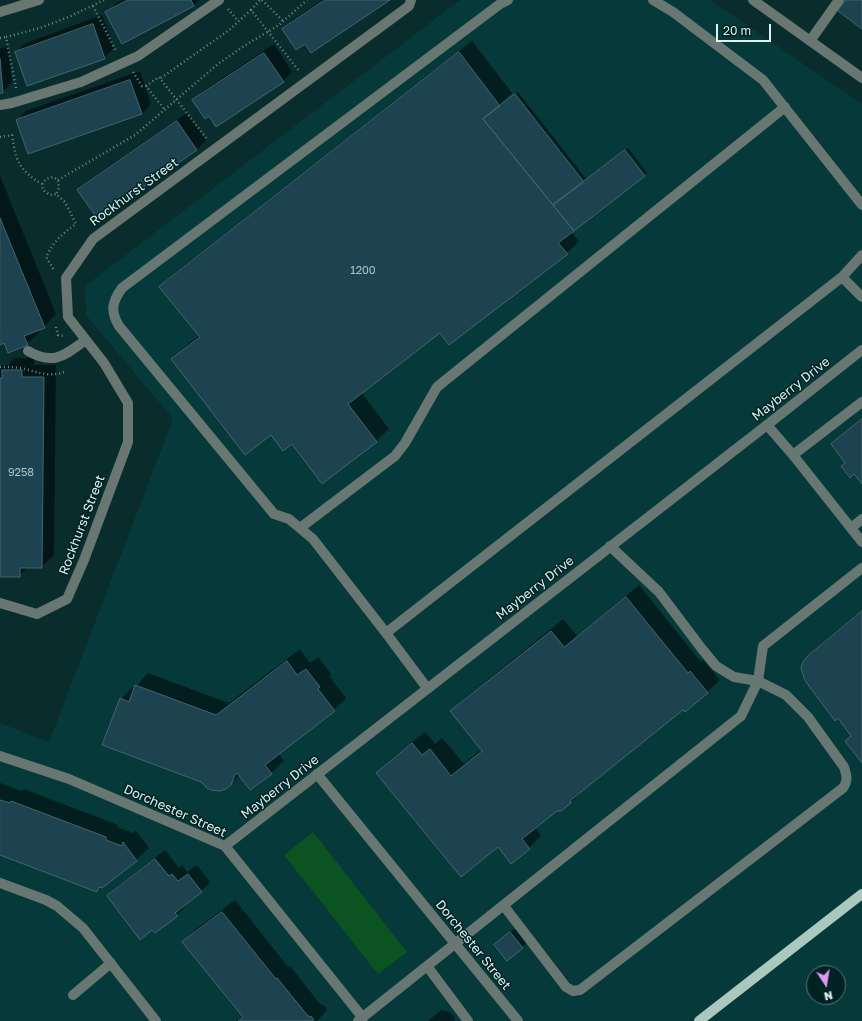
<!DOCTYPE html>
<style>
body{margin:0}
#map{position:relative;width:862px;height:1021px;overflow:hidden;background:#092c2d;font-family:"Golos Text",sans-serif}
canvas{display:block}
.north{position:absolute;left:806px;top:965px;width:40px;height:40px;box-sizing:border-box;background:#002223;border:1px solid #597475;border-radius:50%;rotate:168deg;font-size:11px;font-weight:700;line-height:16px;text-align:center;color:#def0f0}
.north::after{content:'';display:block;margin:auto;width:14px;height:18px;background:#de98f2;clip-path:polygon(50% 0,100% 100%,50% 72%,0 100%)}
.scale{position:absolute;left:716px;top:24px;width:55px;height:18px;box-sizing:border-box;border:2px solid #def0f0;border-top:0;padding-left:5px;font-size:12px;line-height:14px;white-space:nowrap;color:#def0f0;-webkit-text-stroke:3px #002223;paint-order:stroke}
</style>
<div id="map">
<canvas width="862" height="1021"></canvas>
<div class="north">N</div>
<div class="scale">20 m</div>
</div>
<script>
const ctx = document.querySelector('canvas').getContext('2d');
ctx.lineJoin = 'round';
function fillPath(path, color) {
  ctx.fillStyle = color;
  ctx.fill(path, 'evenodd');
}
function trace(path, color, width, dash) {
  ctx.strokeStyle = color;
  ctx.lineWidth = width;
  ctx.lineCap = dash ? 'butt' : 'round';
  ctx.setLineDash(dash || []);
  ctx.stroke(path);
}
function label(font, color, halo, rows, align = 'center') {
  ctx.font = font + ' "Golos Text",sans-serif';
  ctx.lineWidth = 3;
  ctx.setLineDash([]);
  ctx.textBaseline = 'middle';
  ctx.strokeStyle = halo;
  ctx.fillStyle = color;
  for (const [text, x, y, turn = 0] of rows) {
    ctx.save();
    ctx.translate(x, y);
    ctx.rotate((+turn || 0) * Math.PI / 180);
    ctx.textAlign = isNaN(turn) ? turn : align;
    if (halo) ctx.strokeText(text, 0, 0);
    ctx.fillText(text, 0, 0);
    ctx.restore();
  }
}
fillPath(new Path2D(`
 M460,0H710L862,104V1021H0V723L49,742L173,419L86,315L85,286ZM814,973H838V997H814Z`), '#06393a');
fillPath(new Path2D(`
 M313,832L407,952L378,974L284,855Z`), '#0b5421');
fillPath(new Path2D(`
 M122,0H199L194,5L123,43L106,13L116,3Z
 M322,0H388L305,43L283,30L293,20Z
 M102,15L114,48L104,58L16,52L26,43Z
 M472,41L512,93L499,105L500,106L518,92L587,180L628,148L647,173L571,232L579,241L567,253L441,332L361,392L389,429L376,441L322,482L292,443L271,433L173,359L185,347L200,335L160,287L173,275Z
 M274,44L292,72L283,81L209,115L194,100L203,91Z
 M9,47L12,83L2,92H0V48Z
 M140,71L151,104L142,114L17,121L26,111Z
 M187,113L206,140L197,150L98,218L79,190L88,181Z
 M0,176L56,314L44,327L39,329L40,331L27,344L5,342L0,344Z
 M15,358H34V365H56L54,555L41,567H29L19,576H0V365H8Z
 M862,419V482L832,444Z
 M639,585L701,662L703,660L720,680L707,692L683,709L583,790L571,803L557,810L535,827L541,836L529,848L511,862L498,846L378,773L390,760L425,732L435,744L442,738L464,764L482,749L452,711L464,699L563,619L577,636Z
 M862,610V762L852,735L805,661L824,641Z
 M300,649L310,663L318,657L331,674L329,676L346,698L334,710L278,753L284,761L271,773L250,789L240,775L230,784L121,699L133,687L135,688L148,673L229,703Z
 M0,783L22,791L24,789L118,825L117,827L133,833L136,831L149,848L136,860L97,891L0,854Z
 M165,850L179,868L182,865L187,872L197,865L210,882L201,891L185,904L186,906L177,915L108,896L117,887Z
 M235,900L288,967L290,966L320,1004L325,1006L327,1010L317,1021H236L243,1015L183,942L195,930Z
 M517,927L528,941L522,947L502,939Z
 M441,1010L450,1012L455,1018V1021H428Z`), '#0007');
const building = new Path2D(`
 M128,0H191L194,6L122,44L105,12Z
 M325,0H390L311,53L305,44L296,50L282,29Z
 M846,0H862V29L838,11Z
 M93,24L105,59L27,86L15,52Z
 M459,52L500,106L483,119L574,231L558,243L568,254L449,345L440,333L348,404L377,442L322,484L292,444L283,451L271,435L245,455L171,359L200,337L159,287Z
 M264,53L284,82L216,127L209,116L205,119L192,100Z
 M0,59L3,93H0Z
 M130,80L142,114L28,154L16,120Z
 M515,94L584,182L553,205L483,119Z
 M177,121L197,150L98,219L77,190Z
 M625,150L645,176L574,231L553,205Z
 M0,218L45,328L24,336L28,345L8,353L4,343L0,345Z
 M2,370H22V377H44L42,568H20V577H0V378H2Z
 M862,419V484L854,474L850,478L841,466L845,463L831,444Z
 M626,597L688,673L690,671L708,693L685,712L683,710L571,800V803L561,811H557L522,839L530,849L511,864L498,847L461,877L376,773L412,743L422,755L430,749L451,776L482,751L450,711L551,631L564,647Z
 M862,611V763L845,741L851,736L838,718L835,721L806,682L803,675L801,667L804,660L811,653Z
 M287,661L297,675L306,669L320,687L318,689L335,711L265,765L272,774L250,790L237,773L235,775L231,785L226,789L220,791L211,790L207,788L201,782L102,745L120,698L129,702L135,685L216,715Z
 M0,800L10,803L11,801L106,837V840L122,846L123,842L137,861L102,888L99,887L97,892L0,855Z
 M155,859L169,876L172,874L178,881L188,874L202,892L175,913L178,916L155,933L152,930L140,940L107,896Z
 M222,912L276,979L277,978L308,1016L312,1017L314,1021H238L243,1017L182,942Z
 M510,932L523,948L507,961L494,945Z`);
fillPath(building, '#1c434f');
trace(building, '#45646e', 1);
trace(new Path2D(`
 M262,0L283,21
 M93,6L116,51
 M228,9L238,21
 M251,10L260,0
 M0,38L6,37
 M133,72L142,86H146L165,110
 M161,78L229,30L251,10L299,71
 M146,86L159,77L207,139
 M16,88L6,37L40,28L71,16L104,0
 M0,137L12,135C16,160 18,170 42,184L43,190L50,195L56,194L65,202L76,224C62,234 54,241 46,257L54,270
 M58,180L135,135L218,64L244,46L279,25L307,0
 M42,184L46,179L53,177L58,180L59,188L56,194
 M56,327L58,335L64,336
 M0,367C6,367 13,367 20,368C36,371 47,378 64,372`), '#6c8888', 2.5, [1, 3]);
trace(new Path2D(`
 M653,0L673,12L763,80L862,205
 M753,0L862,78
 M0,12L39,0
 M810,41L839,0
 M0,105L12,103L81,82L138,56L219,0
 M862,255L842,277L862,297
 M28,351C54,366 65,355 86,340
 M767,425L793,455L862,542
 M793,455L862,402
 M300,528L395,456L405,443L437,387L785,107
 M851,528L862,519
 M0,603L37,614L67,599L84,560L128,442V403L104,363L68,317L66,278L93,239L409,6L411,0
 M386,633L842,277
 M427,688L386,633L313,539L289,519L274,514L119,326C110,311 112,302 122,288L500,4L508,0
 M0,756L69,779L225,846L363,1018
 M317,774L518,1021
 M225,846L767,425L862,350
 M0,883L46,900L57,906L83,928L156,1021
 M504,906L566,987L573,991L580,990L843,788C848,781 847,776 844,767L808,717L786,695L758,681L734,677L716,666L702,649L659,592L610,546
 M427,966L468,1021
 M73,995L111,963
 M358,1021L741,716L758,681L763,646L862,568`), '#697772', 10);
trace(new Path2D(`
 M699,1021L862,894`), '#abc8be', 10);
label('11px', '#aec5c8', null, [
 ["1200",363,271],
 ["9258",21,473]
]);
label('13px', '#def0f0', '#002223', [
 ["Rockhurst Street",134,192,-36],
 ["Mayberry Drive",791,389,-38],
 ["Rockhurst Street",82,525,-69],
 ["Mayberry Drive",535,588,-38],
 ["Mayberry Drive",280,787,-38],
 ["Dorchester Street",175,811,24],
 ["Dorchester Street",473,945,51]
]);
</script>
